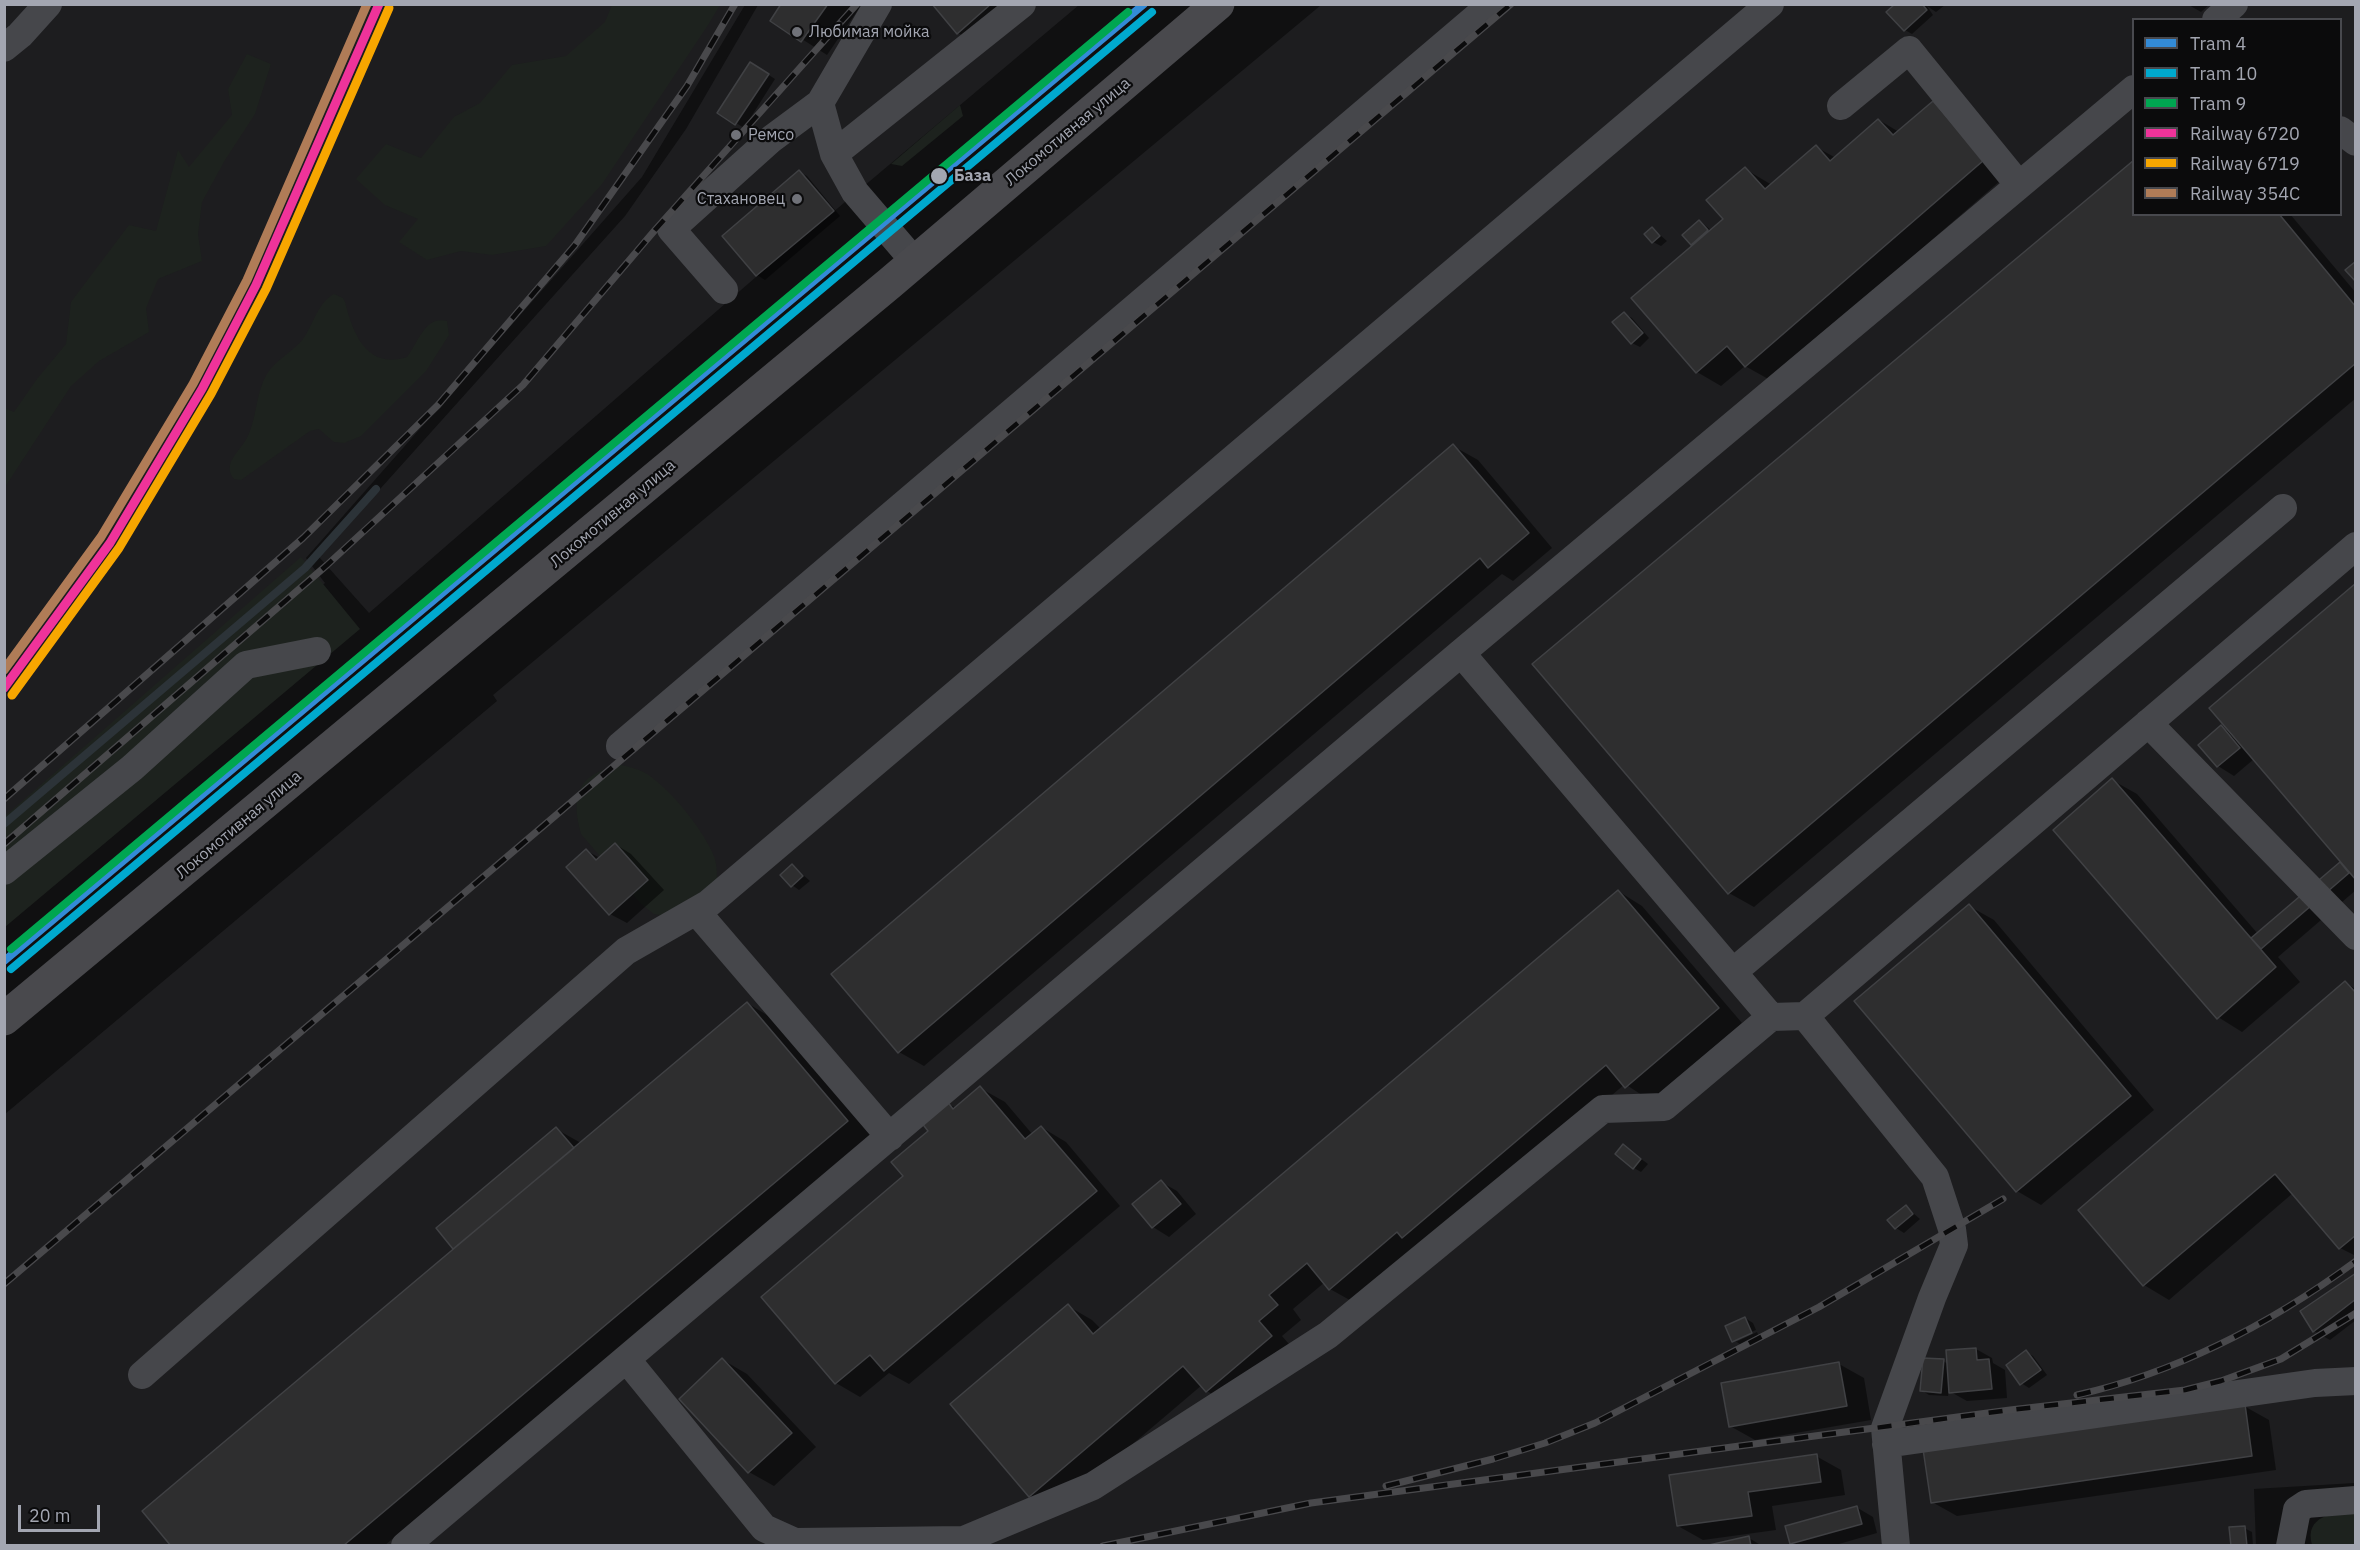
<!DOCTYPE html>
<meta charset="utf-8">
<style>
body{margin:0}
#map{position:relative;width:2360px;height:1550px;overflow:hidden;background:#101011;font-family:"IBM Plex Sans",sans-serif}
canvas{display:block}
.frame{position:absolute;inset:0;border:6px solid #a3a6b1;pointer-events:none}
.legend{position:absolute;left:2132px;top:18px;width:210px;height:198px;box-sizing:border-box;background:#0b0b0c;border:2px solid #48494e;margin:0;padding:8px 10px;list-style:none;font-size:18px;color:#a3a6b1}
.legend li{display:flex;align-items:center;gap:12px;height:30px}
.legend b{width:30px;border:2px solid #48494e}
.scale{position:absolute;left:18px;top:1505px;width:82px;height:27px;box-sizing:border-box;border:3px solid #a3a6b1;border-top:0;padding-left:8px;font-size:18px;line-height:21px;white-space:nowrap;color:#a3a6b1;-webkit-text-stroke:4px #0b0b0c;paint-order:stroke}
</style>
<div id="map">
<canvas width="2360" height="1550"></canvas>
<div class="frame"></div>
<ul class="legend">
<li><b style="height:8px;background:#338bd7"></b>Tram 4</li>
<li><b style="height:8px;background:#00a9ce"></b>Tram 10</li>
<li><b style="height:8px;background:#00a651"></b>Tram 9</li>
<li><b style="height:8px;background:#ef339a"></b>Railway 6720</li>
<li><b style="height:8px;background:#f7a600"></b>Railway 6719</li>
<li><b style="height:8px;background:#b07c57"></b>Railway 354С</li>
</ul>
<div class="scale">20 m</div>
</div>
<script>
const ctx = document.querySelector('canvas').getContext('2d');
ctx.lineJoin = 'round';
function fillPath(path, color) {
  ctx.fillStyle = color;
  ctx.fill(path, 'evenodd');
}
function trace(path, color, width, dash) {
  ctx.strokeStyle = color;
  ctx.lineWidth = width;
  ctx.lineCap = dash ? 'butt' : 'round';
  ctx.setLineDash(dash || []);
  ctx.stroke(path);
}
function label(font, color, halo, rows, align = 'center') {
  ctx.font = font + ' "IBM Plex Sans",sans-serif';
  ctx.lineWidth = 4.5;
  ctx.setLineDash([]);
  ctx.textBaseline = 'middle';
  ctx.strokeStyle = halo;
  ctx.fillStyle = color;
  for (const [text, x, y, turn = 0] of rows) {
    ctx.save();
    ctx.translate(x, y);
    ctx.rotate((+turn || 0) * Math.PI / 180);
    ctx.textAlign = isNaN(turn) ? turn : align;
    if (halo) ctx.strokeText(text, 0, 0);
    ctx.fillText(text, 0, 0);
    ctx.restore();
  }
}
fillPath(new Path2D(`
 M5,5H745L642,177L306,558L325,583L5,861Z
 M758,5H1079L756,277L369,613L319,557L625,216L686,129Z
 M1321,5H2355V1483L2254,1489L2256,1546H5V1114L497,701L493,695ZM2134,20H2340V214H2134Z`), '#1d1d1f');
fillPath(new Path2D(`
 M612,5H720L708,25L602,184L546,246L492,255L461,251L427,260L399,242L418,219L385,205L356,179L386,144L421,158L454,117L480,103L512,65L566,56L605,22Z
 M247,54L271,64L255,114L225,160L202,202L198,234L202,261L158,279L146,308L149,332L99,361L71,386L5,487V408L14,412L37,379L66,344L71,302L129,225L156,231L178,150L189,167L232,115L228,89Z
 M960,105L963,116L902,166L891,164Z
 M334,294L343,298L345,302C353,334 367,370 407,357C418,343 425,315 447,321L449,335L426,371L361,436L344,443L334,442L319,429L310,431L241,480L234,479C221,463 241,451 248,436C257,416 256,392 267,374C275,360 293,352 303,339C313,325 318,302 334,294Z
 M301,557L360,629L5,927L4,817Z
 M621,765C630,767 639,769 647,774C670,789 702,828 713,854C717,863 717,871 717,881L666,916L654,914L641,904L581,834C570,795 578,773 621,765Z
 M2355,1509V1545H2312C2304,1516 2333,1513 2355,1509Z`), '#1d221e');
fillPath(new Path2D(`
 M783,4H862L827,55L772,20Z
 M934,4H1018L974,42L958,33Z
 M1897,4L1945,5L1936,12L1927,6L1933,15L1912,34L1905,30Z
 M2187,4H2210L2201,12Z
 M758,68L775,79L744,128L719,112Z
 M1933,102L2008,174L1770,380L1745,366L1721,386L1697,372L1694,246L1692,244L1700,221L1712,231L1725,219L1745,169L1772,185L1816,147L1836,158L1879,120L1899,132Z
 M799,172L807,176L840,216L765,280L757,275L724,236Z
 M2134,214H2290L2356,293V398L1754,907L1729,893Z
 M1652,228L1667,241L1661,246L1653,242Z
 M1624,314L1632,318L1649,338L1640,347L1632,343Z
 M1453,446L1478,460L1552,548L1513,581L1502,574L924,1066L899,1052L833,974Z
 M2356,585V890L2278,957L2300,982L2242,1032L2218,1017L2112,780L2137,794L2258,934L2340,864L2346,868L2254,759L2234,776L2218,766L2200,745L2221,727L2230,732Z
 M615,844L631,854L664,890L627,923L610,914L587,851L600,858Z
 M793,866L810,881L799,890L792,885Z
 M1618,891L1642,906L1742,1023L1651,1101L1625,1084L1428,1251L1355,1303L1330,1289L1325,1282L1293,1309L1301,1320L1282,1336L1295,1351L1231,1406L1207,1391L1202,1385L1055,1510L1030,1495L1068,1306L1092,1320L1101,1329Z
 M1969,906L1994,920L2154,1110L2041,1205L2017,1191Z
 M2345,983L2356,989V1256L2340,1248L2293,1193L2169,1300L2144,1285L2080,1210Z
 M747,1003L772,1018L871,1135L384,1546H173L455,1249L438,1229L556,1129L581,1143Z
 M980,1088L1005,1102L1033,1135L1041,1127L1066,1142L1120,1206L909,1384L889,1373L860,1397L836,1383L906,1176L947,1103L956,1108Z
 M1624,1146L1648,1164L1641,1172L1634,1168Z
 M1161,1182L1177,1191L1196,1214L1169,1237L1153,1227Z
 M1906,1207L1920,1219L1904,1233L1896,1228Z
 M2356,1275V1320L2330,1340L2314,1331Z
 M1745,1318L1753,1323L1756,1330L1736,1338V1342L1757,1332L1759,1337L1741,1345L1734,1340Z
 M1976,1349L1992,1358L1993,1363L2005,1370L2007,1398L1967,1401L1949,1391L1948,1396L1929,1395L1921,1390L1943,1361L1948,1364Z
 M2026,1352L2033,1356L2047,1375L2029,1388L2021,1383Z
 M723,1360L747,1374L816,1447L774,1486L749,1472L681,1399Z
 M1839,1364L1864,1378L1871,1420L1755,1440L1730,1426Z
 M2244,1406L2269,1420L2276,1470L1957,1516L1932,1502Z
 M1816,1456L1841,1470L1845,1495L1772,1506L1776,1530L1703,1540L1678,1526Z
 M1856,1507L1873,1517L1877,1533L1832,1546H1796L1792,1543Z
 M2244,1528L2252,1532L2253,1546H2232Z
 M1749,1538L1762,1546H1713Z`), '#0007');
trace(new Path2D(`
 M4,824L305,568L376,489`), '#2c3338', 8);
const building = new Path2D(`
 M781,4H828L801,42L770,21Z
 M932,4H991L957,34Z
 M1895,4H1922L1927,10L1904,31L1886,12Z
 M750,62L769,74L735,125L717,113Z
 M1933,101L1984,160L1745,367L1727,346L1696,373L1631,298L1723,219L1706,200L1745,167L1765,189L1816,145L1830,161L1878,119L1893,135Z
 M2134,160V214H2279L2356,307V363L1728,894L1532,664Z
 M799,170L834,211L756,276L722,236Z
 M1699,220L1708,230L1691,245L1682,235Z
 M1652,227L1660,236L1652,243L1644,234Z
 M2356,261V282L2345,270Z
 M1624,312L1643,333L1631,344L1612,322Z
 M1453,444L1529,533L1488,568L1480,558L898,1053L831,974Z
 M2356,583V880L2209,708Z
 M2221,725L2240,748L2217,767L2198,745Z
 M2112,778L2276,967L2217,1019L2053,830Z
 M615,843L648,880L609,915L566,867L586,849L596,860Z
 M2340,862L2349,873L2261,949L2251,938Z
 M792,864L803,876L791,887L780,875Z
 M1618,890L1719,1008L1625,1088L1606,1065L1402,1238L1397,1232L1329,1290L1307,1263L1269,1295L1278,1305L1259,1321L1272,1336L1206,1392L1183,1366L1029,1497L950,1404L1068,1304L1093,1334Z
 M1969,904L2131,1096L2016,1192L1854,1001Z
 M2345,981L2356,993V1235L2339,1249L2275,1174L2143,1286L2078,1210Z
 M747,1002L848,1121L343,1546H171L142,1511Z
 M980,1086L1025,1139L1041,1126L1097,1191L884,1371L870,1355L835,1384L761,1297L903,1176L891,1162L928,1131L921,1122L947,1101L953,1109Z
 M556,1127L574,1148L453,1249L436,1228Z
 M1623,1144L1641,1159L1633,1169L1615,1154Z
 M1161,1180L1181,1204L1152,1228L1132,1204Z
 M1906,1205L1913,1214L1895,1229L1887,1220Z
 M2356,1273V1299L2313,1332L2300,1311Z
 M1745,1317L1752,1333L1732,1342L1725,1326Z
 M1976,1348L1977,1360L1989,1359L1992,1389L1949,1393L1946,1350Z
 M2026,1350L2041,1370L2020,1385L2006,1365Z
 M722,1358L792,1433L748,1473L679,1399Z
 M1923,1358L1944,1359L1941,1393L1920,1391Z
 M1839,1362L1847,1406L1729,1427L1721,1383Z
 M2245,1404L2252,1456L1931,1503L1923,1449Z
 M1817,1454L1821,1482L1748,1492L1752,1516L1677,1526L1669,1475Z
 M1857,1506L1862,1524L1790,1544L1785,1526Z
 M2245,1526L2247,1546H2231L2229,1527Z
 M1749,1536L1751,1546L1709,1545Z`);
fillPath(building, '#2e2e2f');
trace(building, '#404144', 1.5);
trace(new Path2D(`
 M878,4L820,103L834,154L855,192L915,262
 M2216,20L2234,4
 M4,48L20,35L48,4
 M1841,106L1909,50L2019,185
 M2340,130L2356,142
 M834,154L1022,4
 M724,290L671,229L770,140L820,103
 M1461,653L1771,1017
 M2148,723L2356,936
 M620,746L1492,4
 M4,871L132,768L246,665L317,651
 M696,911L890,1137
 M1733,972L2283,508
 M1805,1016L2356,546
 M627,1360L764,1528L795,1542L964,1540L1093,1486L1328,1335L1603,1109L1664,1107L1771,1017L1805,1016L1935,1177L1952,1229L1954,1245L1932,1298L1885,1428L1896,1546
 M142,1375L626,951L708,904L1770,4
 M1886,1444L2315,1383L2356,1381
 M405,1546L1461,653L2134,89
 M2290,1546L2297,1510L2306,1504L2356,1500`), '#46474b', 28);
trace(new Path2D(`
 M4,1019L890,283L1218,4`), '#49494d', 33);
const rail = new Path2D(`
 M4,799L303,538L438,405L575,245L687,86L735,4
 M4,844L327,565L523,385L655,230L857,4
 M4,1284L1511,4
 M2077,1395C2178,1372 2272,1323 2356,1261
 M1386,1486L1493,1459L1545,1443L1595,1423L1819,1307L2003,1199
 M1103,1546L1311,1503L2010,1410L2185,1390L2221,1381L2281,1359L2356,1313`);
trace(rail, '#49494c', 7);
trace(rail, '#0b0b0c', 4.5, [14]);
trace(new Path2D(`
 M4,688L110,543L202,389L256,285L379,4`), '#ef339a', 9);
trace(new Path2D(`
 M12,695L119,548L211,394L266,289L389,8`), '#f7a600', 9);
trace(new Path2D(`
 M4,670L101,537L193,384L247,280L367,4`), '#b07c57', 9);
trace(new Path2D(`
 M4,961L1144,4`), '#338bd7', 8);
trace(new Path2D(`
 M11,969L1152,12`), '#00a9ce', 8);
trace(new Path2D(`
 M11,949L1128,12`), '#00a651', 8);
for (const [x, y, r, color] of [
 [797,32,6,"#707279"],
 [736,135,6,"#707279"],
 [939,176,9,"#a3a6b1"],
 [797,199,6,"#707279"]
]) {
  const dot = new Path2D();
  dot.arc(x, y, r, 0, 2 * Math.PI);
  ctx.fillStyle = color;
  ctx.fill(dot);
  trace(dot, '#0b0b0c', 2);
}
label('16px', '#a3a6b1', '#0b0b0c', [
 ["Любимая мойка",809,32],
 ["Ремсо",748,135],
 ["Стахановец",785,199,"right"]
], 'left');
label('16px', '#a3a6b1', '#0b0b0c', [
 ["Локомотивная улица",1068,132,-40],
 ["Локомотивная улица",613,514,-40],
 ["Локомотивная улица",239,825,-40]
]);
label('bold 16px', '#a3a6b1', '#0b0b0c', [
 ["База",954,176]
], 'left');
</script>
